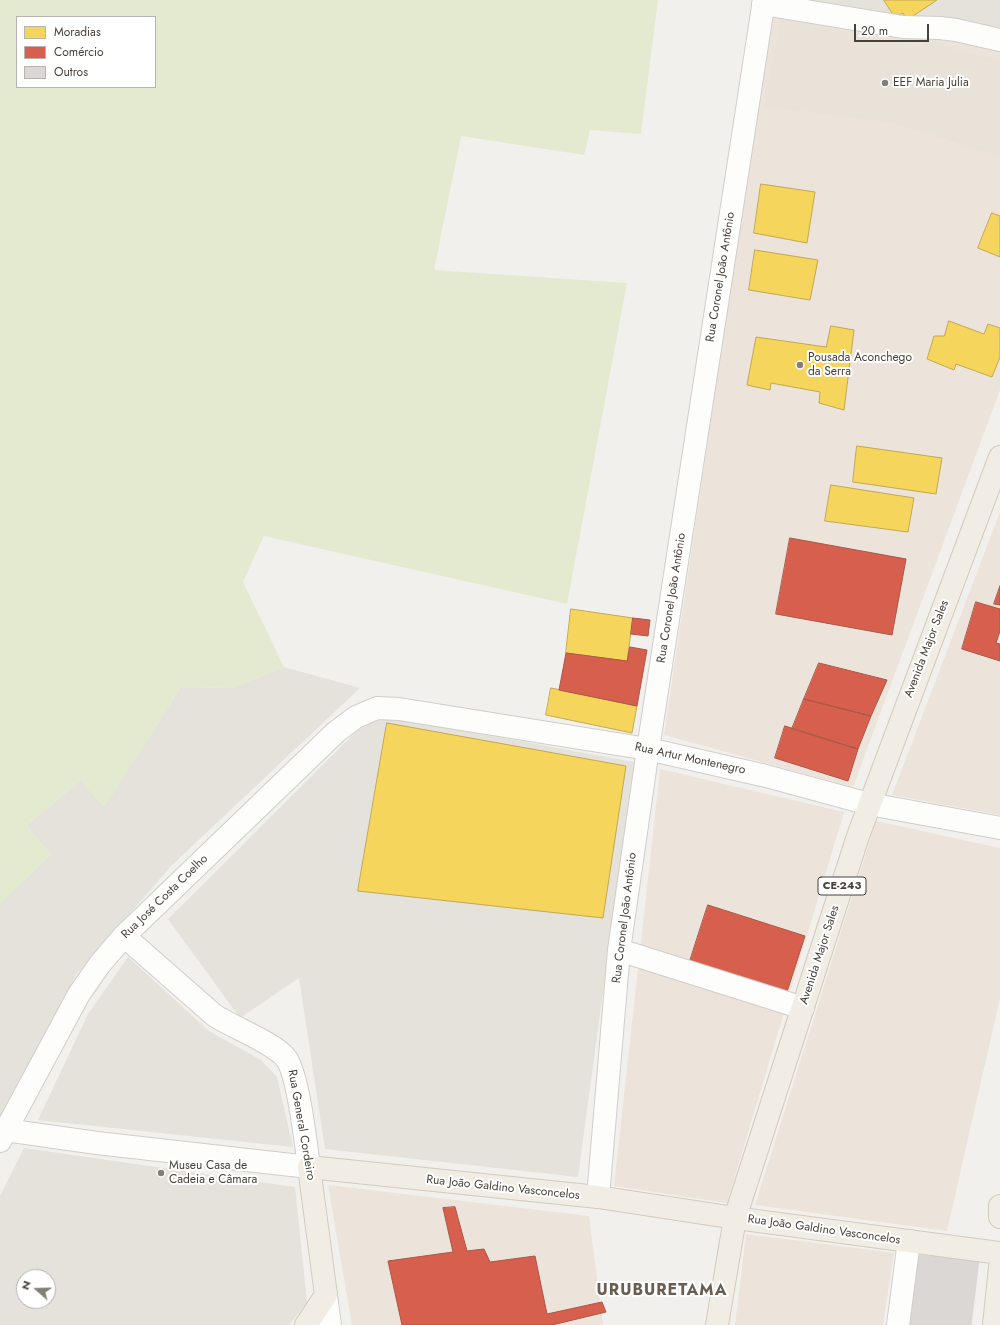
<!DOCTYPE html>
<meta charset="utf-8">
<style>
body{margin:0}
#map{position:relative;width:1000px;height:1325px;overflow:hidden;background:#f2f0ed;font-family:Jost,sans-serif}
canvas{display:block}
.legend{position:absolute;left:16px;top:16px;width:140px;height:72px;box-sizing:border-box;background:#fff;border:1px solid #b6b3b0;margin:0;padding:5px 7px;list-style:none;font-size:12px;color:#484139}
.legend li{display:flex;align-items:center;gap:8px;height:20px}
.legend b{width:20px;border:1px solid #b6b3b0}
.north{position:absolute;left:16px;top:1269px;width:40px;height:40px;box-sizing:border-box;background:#fff;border:1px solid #b6b3b0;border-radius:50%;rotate:290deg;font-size:11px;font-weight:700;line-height:16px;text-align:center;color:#484139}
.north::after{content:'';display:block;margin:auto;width:14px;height:18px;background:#847e78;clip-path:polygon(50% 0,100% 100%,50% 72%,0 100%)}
.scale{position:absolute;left:854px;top:24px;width:75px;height:18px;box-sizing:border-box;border:2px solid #484139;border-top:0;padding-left:5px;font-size:12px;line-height:14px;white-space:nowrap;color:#484139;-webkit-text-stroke:3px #fff;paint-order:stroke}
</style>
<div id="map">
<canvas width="1000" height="1325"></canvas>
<ul class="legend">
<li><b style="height:11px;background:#f6d55c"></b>Moradias</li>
<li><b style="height:11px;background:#d6604d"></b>Comércio</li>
<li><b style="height:11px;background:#dad7d4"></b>Outros</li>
</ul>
<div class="north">N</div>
<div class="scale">20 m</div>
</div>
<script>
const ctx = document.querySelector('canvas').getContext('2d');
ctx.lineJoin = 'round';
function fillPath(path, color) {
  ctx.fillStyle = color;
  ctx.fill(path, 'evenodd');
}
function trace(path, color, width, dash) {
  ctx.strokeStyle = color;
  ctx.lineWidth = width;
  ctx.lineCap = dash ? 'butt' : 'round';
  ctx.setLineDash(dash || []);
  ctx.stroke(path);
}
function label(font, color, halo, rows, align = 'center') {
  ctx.font = font + ' Jost,sans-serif';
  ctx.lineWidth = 4;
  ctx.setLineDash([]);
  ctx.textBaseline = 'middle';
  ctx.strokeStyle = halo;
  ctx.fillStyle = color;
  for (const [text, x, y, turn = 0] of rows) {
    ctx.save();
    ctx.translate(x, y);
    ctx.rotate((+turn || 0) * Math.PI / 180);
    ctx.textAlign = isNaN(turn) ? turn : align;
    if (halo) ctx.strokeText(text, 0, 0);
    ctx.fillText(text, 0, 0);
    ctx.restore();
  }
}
fillPath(new Path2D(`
 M773,0H1000V34Z
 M284,667L360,688L171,866L76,975L0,1119V903L51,854L26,826L81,780L104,807L181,687L232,688Z
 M384,716L634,762L578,1177L325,1149L299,978L240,1018L168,919L357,731Z
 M128,957L209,1031L261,1060L277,1077L293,1147L38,1120L88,1014Z
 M24,1148L295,1187L307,1302L289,1325H0V1196ZM24,1277H48V1301H24Z`), '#e5e1db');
fillPath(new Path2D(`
 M772,9L931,31L1000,52V390L853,787L664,735Z
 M1000,512V815L892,795Z
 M660,769L844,812L727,1203L614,1186Z
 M876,821L1000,848V998L947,1231L755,1205Z
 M328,1185L589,1216L603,1325H352Z
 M746,1234L894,1253L883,1325H735Z`), '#ece3da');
fillPath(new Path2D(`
 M780,19L923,47L926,41L1000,61V156L890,122L765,106Z`), '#e8e2d9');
fillPath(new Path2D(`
 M0,0H658L641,134L590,130L584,155L461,136L434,270L627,283L567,604L264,536L243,582L284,667L232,688L181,687L104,808L81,780L26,826L51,854L0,903ZM17,17H155V87H17Z`), '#e3eacf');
const homes = new Path2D(`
 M884,0H937L907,20L903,13L895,17Z
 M761,184L815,192L807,243L754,233Z
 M992,213L1000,216V257L978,248Z
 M755,250L818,260L810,300L749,290Z
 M949,321L984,334L988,324L1000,328V357L992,377L956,364L954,370L927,359L934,336H944Z
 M831,326L854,330L844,410L819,403L820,392L771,383L770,390L747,385L756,337L826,347Z
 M857,446L942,458L936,494L853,482Z
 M831,485L914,498L908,532L825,521Z
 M571,609L633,618L627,661L566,653Z
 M551,688L637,706L632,733L546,715Z
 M387,723L626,766L603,918L358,891Z`);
fillPath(homes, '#f6d55c');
trace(homes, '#c2a952', 1);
const shops = new Path2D(`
 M790,538L906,559L892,635L776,614Z
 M1000,586V605L994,604Z
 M976,602L1000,609V631L996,643L1000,644V661L962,649Z
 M633,618L650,620L648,636L631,634Z
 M630,647L647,650L637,706L559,690L566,653L627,661Z
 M819,663L887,680L871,716L804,699Z
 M804,699L871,716L858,749L792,729Z
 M785,726L858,749L848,781L775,758Z
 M708,905L805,936L786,995L689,964Z
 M455,1207L467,1251L484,1249L490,1262L535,1256L547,1314L602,1302L606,1312L552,1325H402L388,1261L453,1252L443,1208Z`);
fillPath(shops, '#d6604d');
trace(shops, '#ab5747', 1);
const building = new Path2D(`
 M916,1255L979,1260L971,1325H907Z`);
fillPath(building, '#dad7d4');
trace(building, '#dad7d3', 1);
const minor = new Path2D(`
 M763,4L903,27L940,28L956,30L1000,40
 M619,950L803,1008
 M5,1130L97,1143L309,1167C306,1145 298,1071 285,1057C272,1042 232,1027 214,1015L124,936
 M0,1141L79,994L100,964L124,936L336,732L356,717L377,708L399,709L648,749L766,776L869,804L1000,828
 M598,1197L619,950L648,749L764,0
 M326,1295L330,1325
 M898,1325L909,1241`);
const major = new Path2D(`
 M1000,1206V1217
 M306,1325L326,1295L309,1167L598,1197L735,1218L1000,1253
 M717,1325L735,1218L858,836L1000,457
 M994,1325L1000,1267`);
trace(minor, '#d0cecb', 24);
trace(major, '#d3cabc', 24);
trace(minor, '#fdfdfc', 22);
trace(major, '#f1ede5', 22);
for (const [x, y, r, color] of [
 [885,83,4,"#847e78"],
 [800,365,4,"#847e78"],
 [161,1173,4,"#847e78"]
]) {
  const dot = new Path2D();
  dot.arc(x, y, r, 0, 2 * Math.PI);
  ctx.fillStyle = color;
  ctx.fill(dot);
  trace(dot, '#fff', 1.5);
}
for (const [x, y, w] of [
 [842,886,48]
]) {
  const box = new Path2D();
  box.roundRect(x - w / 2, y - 9, w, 18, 3);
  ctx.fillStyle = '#fff';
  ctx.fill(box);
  trace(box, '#484139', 1);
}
label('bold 11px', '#484139', null, [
 ["CE-243",842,886]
]);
label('12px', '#484139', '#fff', [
 ["EEF Maria Julia",893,83],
 ["Pousada Aconchego",808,358],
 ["da Serra",808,372],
 ["Museu Casa de",169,1166],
 ["Cadeia e Câmara",169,1180]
], 'left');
label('12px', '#484139', '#fff', [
 ["Rua Coronel João Antônio",721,277,-81],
 ["Rua Coronel João Antônio",672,598,-81],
 ["Avenida Major Sales",927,649,-69],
 ["Rua Artur Montenegro",690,759,12],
 ["Rua José Costa Coelho",165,897,-44],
 ["Rua Coronel João Antônio",625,918,-83],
 ["Avenida Major Sales",820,955,-72],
 ["Rua General Cordeiro",301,1125,80],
 ["Rua João Galdino Vasconcelos",503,1188,6],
 ["Rua João Galdino Vasconcelos",824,1230,8]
]);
ctx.letterSpacing = '1px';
label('bold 16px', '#6a5d51', '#fff', [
 ["URUBURETAMA",662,1291]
]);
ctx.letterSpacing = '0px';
</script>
